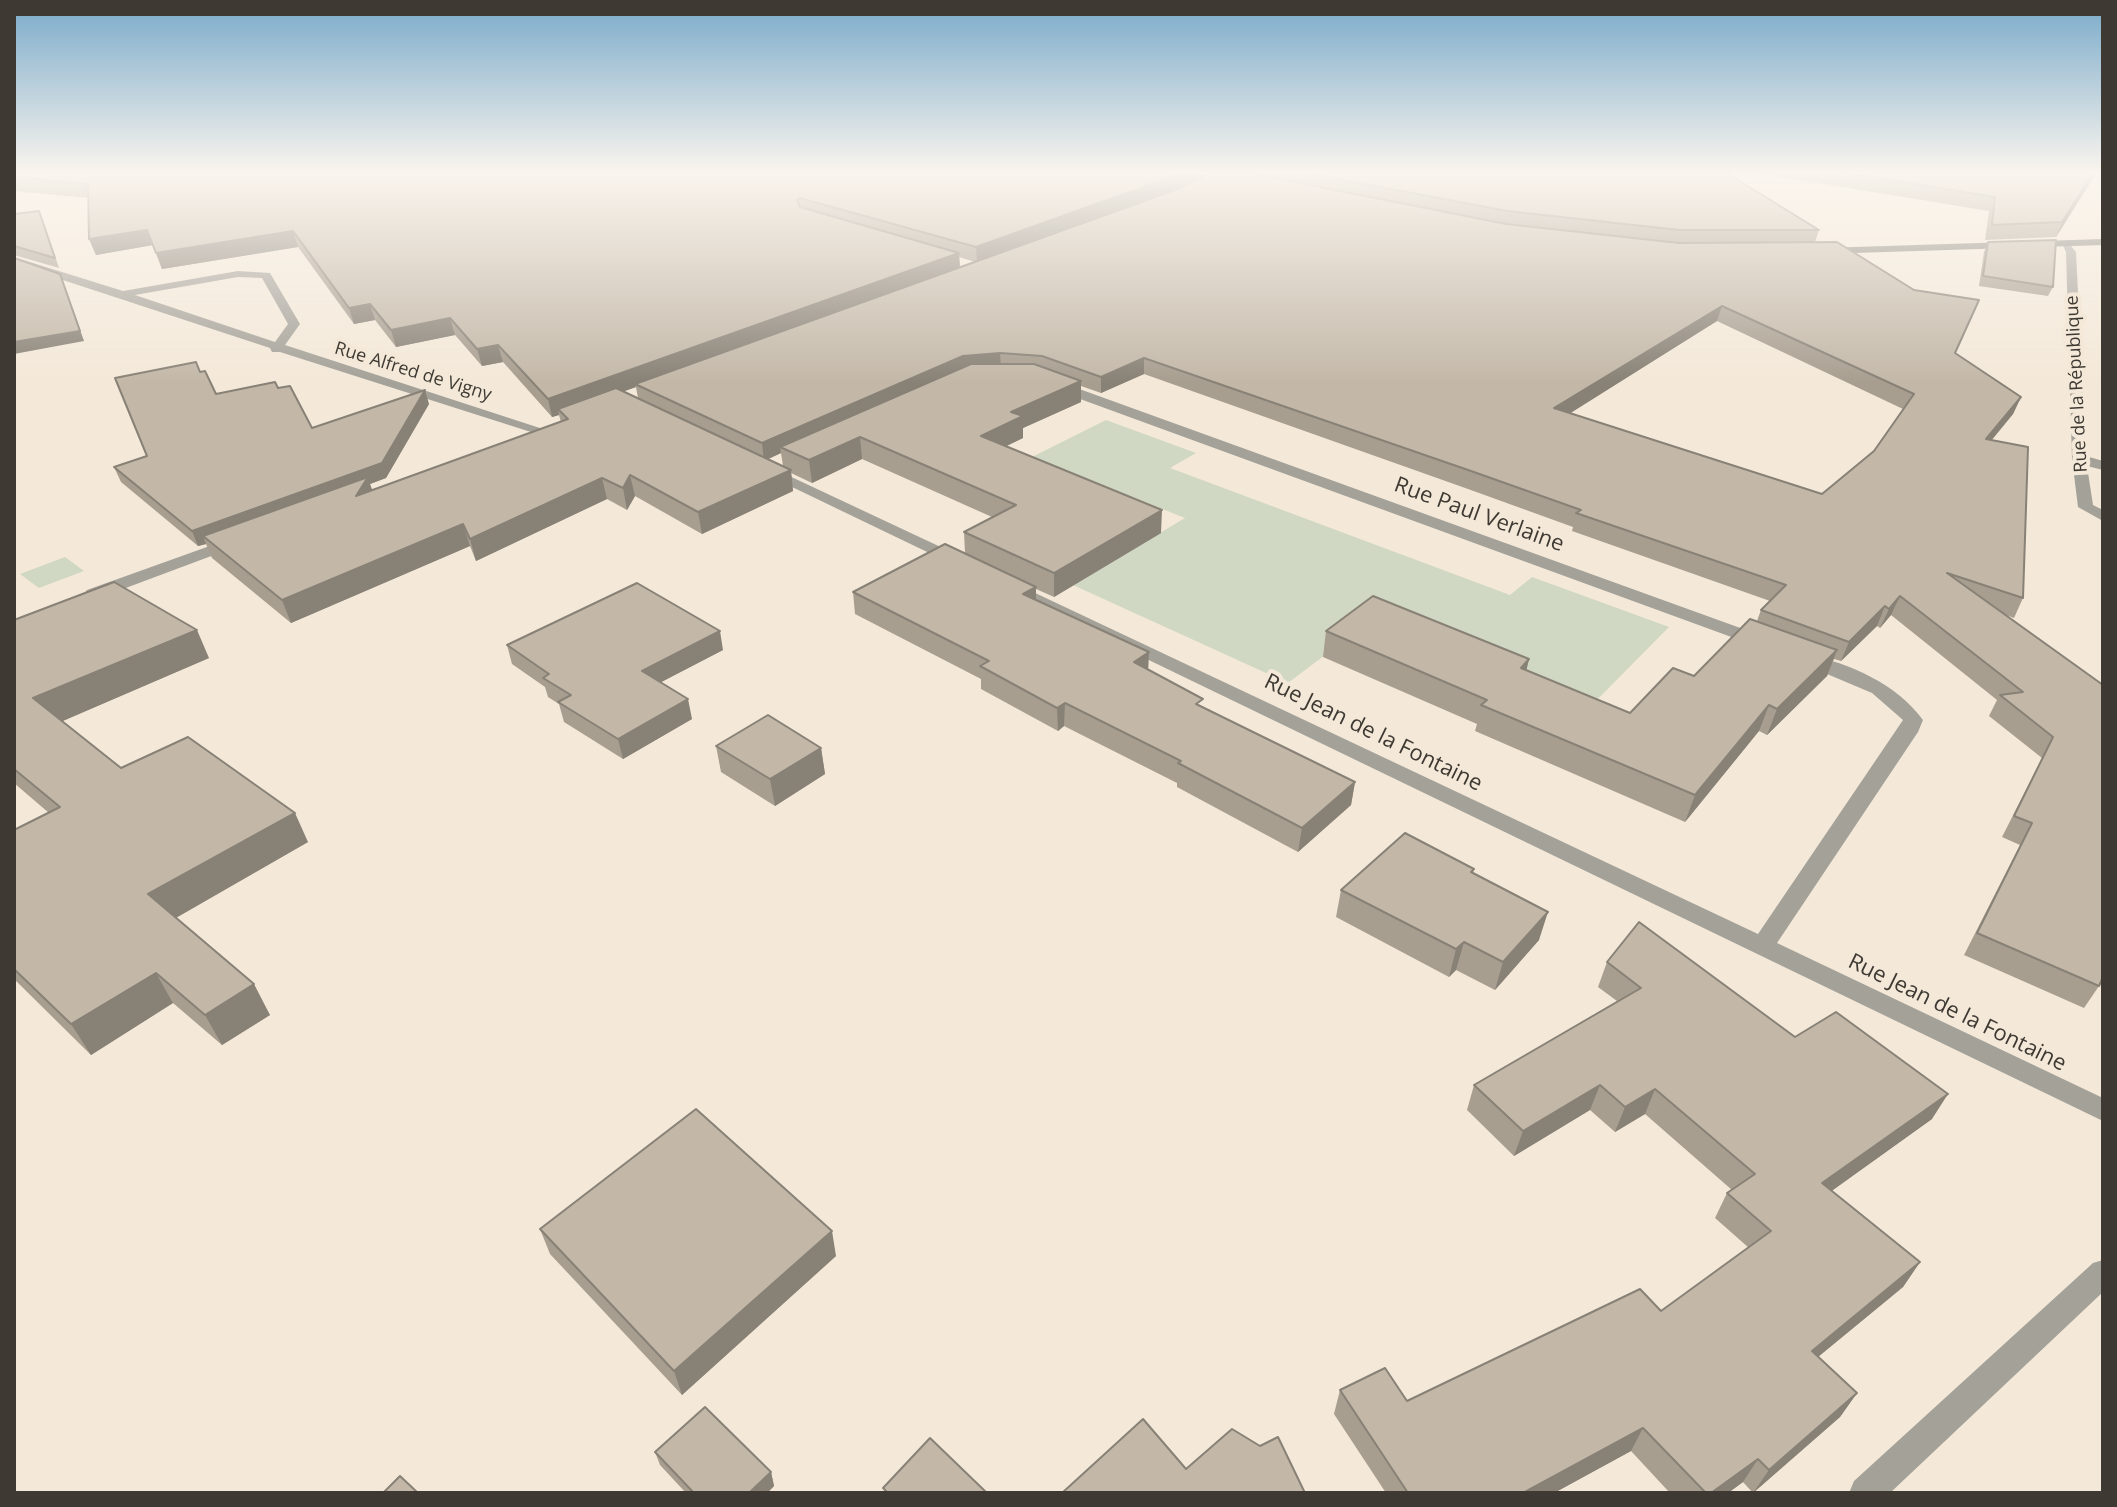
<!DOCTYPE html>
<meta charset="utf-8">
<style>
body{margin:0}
#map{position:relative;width:2117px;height:1507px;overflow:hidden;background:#f4e9d9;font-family:"Open Sans",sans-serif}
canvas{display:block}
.frame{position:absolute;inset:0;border:16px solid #3e3a33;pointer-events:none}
</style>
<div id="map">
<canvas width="2117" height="1507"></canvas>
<div class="frame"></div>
</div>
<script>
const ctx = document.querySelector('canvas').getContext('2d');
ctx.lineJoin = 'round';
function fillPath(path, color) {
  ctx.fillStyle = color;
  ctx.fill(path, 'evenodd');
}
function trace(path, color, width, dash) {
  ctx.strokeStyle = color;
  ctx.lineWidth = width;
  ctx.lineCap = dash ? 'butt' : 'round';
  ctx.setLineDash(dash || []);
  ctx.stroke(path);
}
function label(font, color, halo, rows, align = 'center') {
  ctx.font = font + ' "Open Sans",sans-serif';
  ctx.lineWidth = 8;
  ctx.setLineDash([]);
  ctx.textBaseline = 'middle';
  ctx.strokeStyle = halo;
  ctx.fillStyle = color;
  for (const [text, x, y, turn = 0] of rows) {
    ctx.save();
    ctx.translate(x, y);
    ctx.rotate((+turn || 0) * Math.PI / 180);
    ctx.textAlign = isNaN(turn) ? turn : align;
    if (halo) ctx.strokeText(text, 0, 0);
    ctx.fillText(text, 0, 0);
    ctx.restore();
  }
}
fillPath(new Path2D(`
 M1106,420L1196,453L1170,468L1510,595L1532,577L1669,627L1577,720L1370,621L1288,683L1073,585L1185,518L1032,457Z
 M65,557L84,571L39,588L20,574Z`), '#d0d7c2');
fillPath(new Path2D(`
 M2067,241L2076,252L2086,456L2103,461V470L2087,466L2093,505L2103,510V521L2078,507L2072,459L2066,252L2062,244Z
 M14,257L123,291L238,271L270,273L300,324L285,345L546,430L534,433L280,352H272L270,348L14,264ZM238,277L262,278L288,324L275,342L135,295Z
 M1050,382H1060L1768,638L1771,642L1768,646H1756L1050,388Z
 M768,466L962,557L964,560L956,565L950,563L763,473V467Z
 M1014,583L1758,934L1903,720L1872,693L1801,663L1798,659L1807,654C1850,664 1896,683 1923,720L1918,732L1777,943L2103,1098V1121L1008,592L1006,588Z
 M2103,1260V1292L1890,1493H1849L1854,1481L2093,1263Z`), '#a4a199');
fillPath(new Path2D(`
 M232,538L240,543L238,546L99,598L93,599L84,594L87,590Z`), '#a4a199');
fillPath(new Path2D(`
 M2103,239V245L1823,254L1818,251L1823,248Z`), '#817d72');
fillPath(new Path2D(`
 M14,172H1203V176L1214,172H1725L1819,230L1815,242L1914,290L1972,316L1955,354L2021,397L2013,414L1992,440L2023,598L2014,618L2006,615L2103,685L2099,986L2084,1008L1964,955L2020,845L2002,837L2042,758L1989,716L1997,700L1891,615L1880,628L1877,626L1841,661L1834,659L1827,676L1767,735L1759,731L1685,822L1475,731L1477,724L1323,657L1326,631L1529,659L1526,670L1630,713L1694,676L1757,621L1761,610L1770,601L1572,531L1573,527L1468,489L1144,374L1101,393L1081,386V402L1023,428V438L1006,446L1161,533L1054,597L1036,589V600L1148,670L1202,707L1355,782L1351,805L1298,852L1177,787V783L1064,726L1058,731L981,689V679L855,614L853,592L965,553L964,532L992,517L862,459L812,483L791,473L793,491L702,534L635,496L627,510L607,499L476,561L470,546L291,623L212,558L206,544L198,546L121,482L114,467L147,456L200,372L216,394L278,388L312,428L429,404L386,478L370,484L372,490L561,422L559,415L552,417L503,362L482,366L455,335L396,347L375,320L354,324L298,247L162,269L153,245L96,255L89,239L88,198L14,191ZM959,257L975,262L960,267ZM1717,321L1903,409L1874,451L1822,494L1569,413ZM636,387L638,398L624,391ZM781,453L783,466L768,459Z
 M1750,172H2097L2056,237L1985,240L1989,211Z
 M39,211L43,220L59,268L14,255V214Z
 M1988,242L2053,287L2048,296L1979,286L1984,252Z
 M14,620L209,658L62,721L121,768L308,842L176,918L270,1015L222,1045L173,1003L91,1055L14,979V830L49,813L14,783Z
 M507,645L723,650L661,682L692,719L623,759L564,722L559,704L548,697L545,687L512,664Z
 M716,746L821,748L825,774L775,806L721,772Z
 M1474,869L1473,874L1539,940L1495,990L1456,970L1449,977L1336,917L1341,890Z
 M1607,962L1795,1037L1932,1119L1831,1191L1920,1262L1903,1287L1818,1357L1857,1393L1840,1417L1753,1493L1743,1482L1728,1493H1670L1631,1451L1554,1493H1386L1334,1414L1340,1390L1407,1401L1661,1311L1749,1248L1715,1218L1727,1193L1732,1190L1645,1114L1615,1132L1590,1110L1514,1156L1467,1110L1474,1085L1617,1001L1598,987Z
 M540,1229L836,1256L682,1395L550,1254Z
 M655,1452L771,1472L774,1486L767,1493H686L660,1465Z`), '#a89e90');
fillPath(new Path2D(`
 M1183,172H1203V176L1166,193L977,262L976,247Z
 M2094,172H2097L2056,237L2062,222Z
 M147,230L153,245L96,255L89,239Z
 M293,231L298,247L162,269L156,253Z
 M959,253L960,268L635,384L636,387L562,414L558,409L559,415L552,417L548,399Z
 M60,274L84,341L14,354V342Z
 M370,304L375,320L354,324L349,308Z
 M1722,306L1717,321L1550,426L1554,408Z
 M450,318L455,335L396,347L391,330Z
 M498,345L503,362L482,366L477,349Z
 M1000,353L1001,369L780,447L781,453L764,461L762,443L963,356Z
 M1144,358V374L1101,393V377Z
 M1081,381V402L1023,428V438L982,458L981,436L1011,412Z
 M425,390L429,404L386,478L370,484L375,498L203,536L206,544L198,546L192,531Z
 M2021,397L2013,414L1978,456L1986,439Z
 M860,437L862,459L812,483L809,460Z
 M791,470L793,491L702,534L698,512Z
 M630,475L635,496L627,510L623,488Z
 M602,478L607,499L476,561L470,539Z
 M1162,510L1161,533L1054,597V573Z
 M463,524L470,546L291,623L282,600Z
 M1036,587V608L1023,594Z
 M1900,596L1891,615L1880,628L1889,609Z
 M1885,606L1877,626L1841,661L1849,642Z
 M197,630L209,658L49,727L33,698Z
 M720,631L723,650L646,690L642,671Z
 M1837,650L1827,676L1767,735L1777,709Z
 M1149,652L1148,675L1134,662Z
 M1529,659L1523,685L1521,668Z
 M688,699L692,719L623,759L618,739Z
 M1065,703L1064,726L1058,731L1057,708Z
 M1769,705L1759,731L1685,822L1695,795Z
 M821,748L825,774L775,806L770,779Z
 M1355,782L1351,805L1298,852L1302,828Z
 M295,813L308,842L165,924L148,894Z
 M1548,912L1539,940L1495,990L1503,962Z
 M1464,942L1456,970L1449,977L1456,949Z
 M156,973L173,1003L91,1055L71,1024Z
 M254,984L270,1015L222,1045L205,1015Z
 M1600,1085L1590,1110L1514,1156L1523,1131Z
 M1655,1089L1645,1114L1615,1132L1625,1107Z
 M1948,1094L1932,1119L1808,1208L1822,1183Z
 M832,1231L836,1256L682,1395L674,1371Z
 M1920,1262L1903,1287L1796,1375L1812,1351Z
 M1857,1393L1840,1417L1753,1493L1769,1470Z
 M1643,1428L1631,1451L1554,1493H1523Z
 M1758,1459L1743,1482L1728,1493H1711Z
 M771,1472L774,1486L767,1493H749Z`), '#888176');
const building = new Path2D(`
 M14,172H1183L1166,179L976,247L800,198L797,200L800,207L959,253L548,399L498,345L477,349L450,318L391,330L370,304L349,308L293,231L156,253L147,230L89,239L88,184L14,177Z
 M1214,172H1244L1506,224L1679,243L1837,242L1914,290L1979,300L1955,353L2021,397L1986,439L2028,447L2023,598L1947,573L2103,685V977L2099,986L1977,933L2032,823L2014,816L2053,737L2000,695L2023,692L1900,596L1889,609L1885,606L1849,642L1761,610L1786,585L1576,513L1581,510L1471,471L1144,358L1101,377L1042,356L1000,353L963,356L762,443L635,384L1175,190ZM1722,306L1914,394L1874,451L1822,494L1554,408Z
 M1300,172H1725L1819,230H1679L1507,211Z
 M1839,172H2094L2062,222L1992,225L1995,197Z
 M39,211L55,258L14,246V214Z
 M2056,240L2053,287L1983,276L1988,242Z
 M14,258L60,274L80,331L14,342Z
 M196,362L200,372L205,371L216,394L275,382L278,388L290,386L312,428L425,390L382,463L192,531L114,467L147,456L115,378Z
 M971,364H1034L1081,381L1011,412L1023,416L981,436L1162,510L1054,573L964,532L1016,505L860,437L809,460L780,447Z
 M616,388L791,470L698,512L630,475L623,488L602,478L470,539L463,524L282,600L203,536L368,477L356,496L568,419L558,409Z
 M945,544L1036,587L1023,594L1149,652L1134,662L1203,699L1196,704L1355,782L1302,828L1178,763L1181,761L1065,703L1057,708L980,666L989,661L853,592Z
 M114,582L197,630L33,698L121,768L188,737L295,813L148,894L254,984L205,1015L156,973L71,1024L14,969V830L60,807L14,769V620Z
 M637,583L720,631L642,671L688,699L618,739L558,702L571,695L543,678L549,674L507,645Z
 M1373,596L1529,659L1521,668L1630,713L1673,668L1694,676L1750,619L1837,650L1777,709L1769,705L1695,795L1481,705L1487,700L1326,631Z
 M768,715L821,748L770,779L716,746Z
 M1405,833L1474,869L1471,872L1548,912L1503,962L1464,942L1456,949L1341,890Z
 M1639,922L1795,1037L1836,1012L1948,1094L1822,1183L1920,1262L1812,1351L1857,1393L1769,1470L1758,1459L1711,1493H1706L1643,1428L1523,1493H1408L1340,1390L1385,1368L1407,1401L1640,1289L1661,1311L1771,1231L1727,1193L1755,1174L1655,1089L1625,1107L1600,1085L1523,1131L1474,1085L1641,988L1607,962Z
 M696,1109L832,1231L674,1371L540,1229Z
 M705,1407L771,1472L749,1493H694L655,1452Z
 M1143,1419L1186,1469L1232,1429L1260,1446L1278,1437L1305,1493H1062Z
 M930,1438L987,1493H888L883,1488Z
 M400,1476L418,1493H383Z`);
fillPath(building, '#c3b8a8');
trace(building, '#888176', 2);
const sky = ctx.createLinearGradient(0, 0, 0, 383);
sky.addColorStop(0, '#79aaca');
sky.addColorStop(0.45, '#faf5ee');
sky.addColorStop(1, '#faf5ee00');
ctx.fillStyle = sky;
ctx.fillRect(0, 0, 2117, 383);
label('18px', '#3e3a33', '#f4e9d9', [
 ["Rue Alfred de Vigny",413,372,17],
 ["Rue de la République",2077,384,-93]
]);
label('22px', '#3e3a33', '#f4e9d9', [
 ["Rue Paul Verlaine",1479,515,20],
 ["Rue Jean de la Fontaine",1373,733,26],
 ["Rue Jean de la Fontaine",1957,1013,26]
]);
</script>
